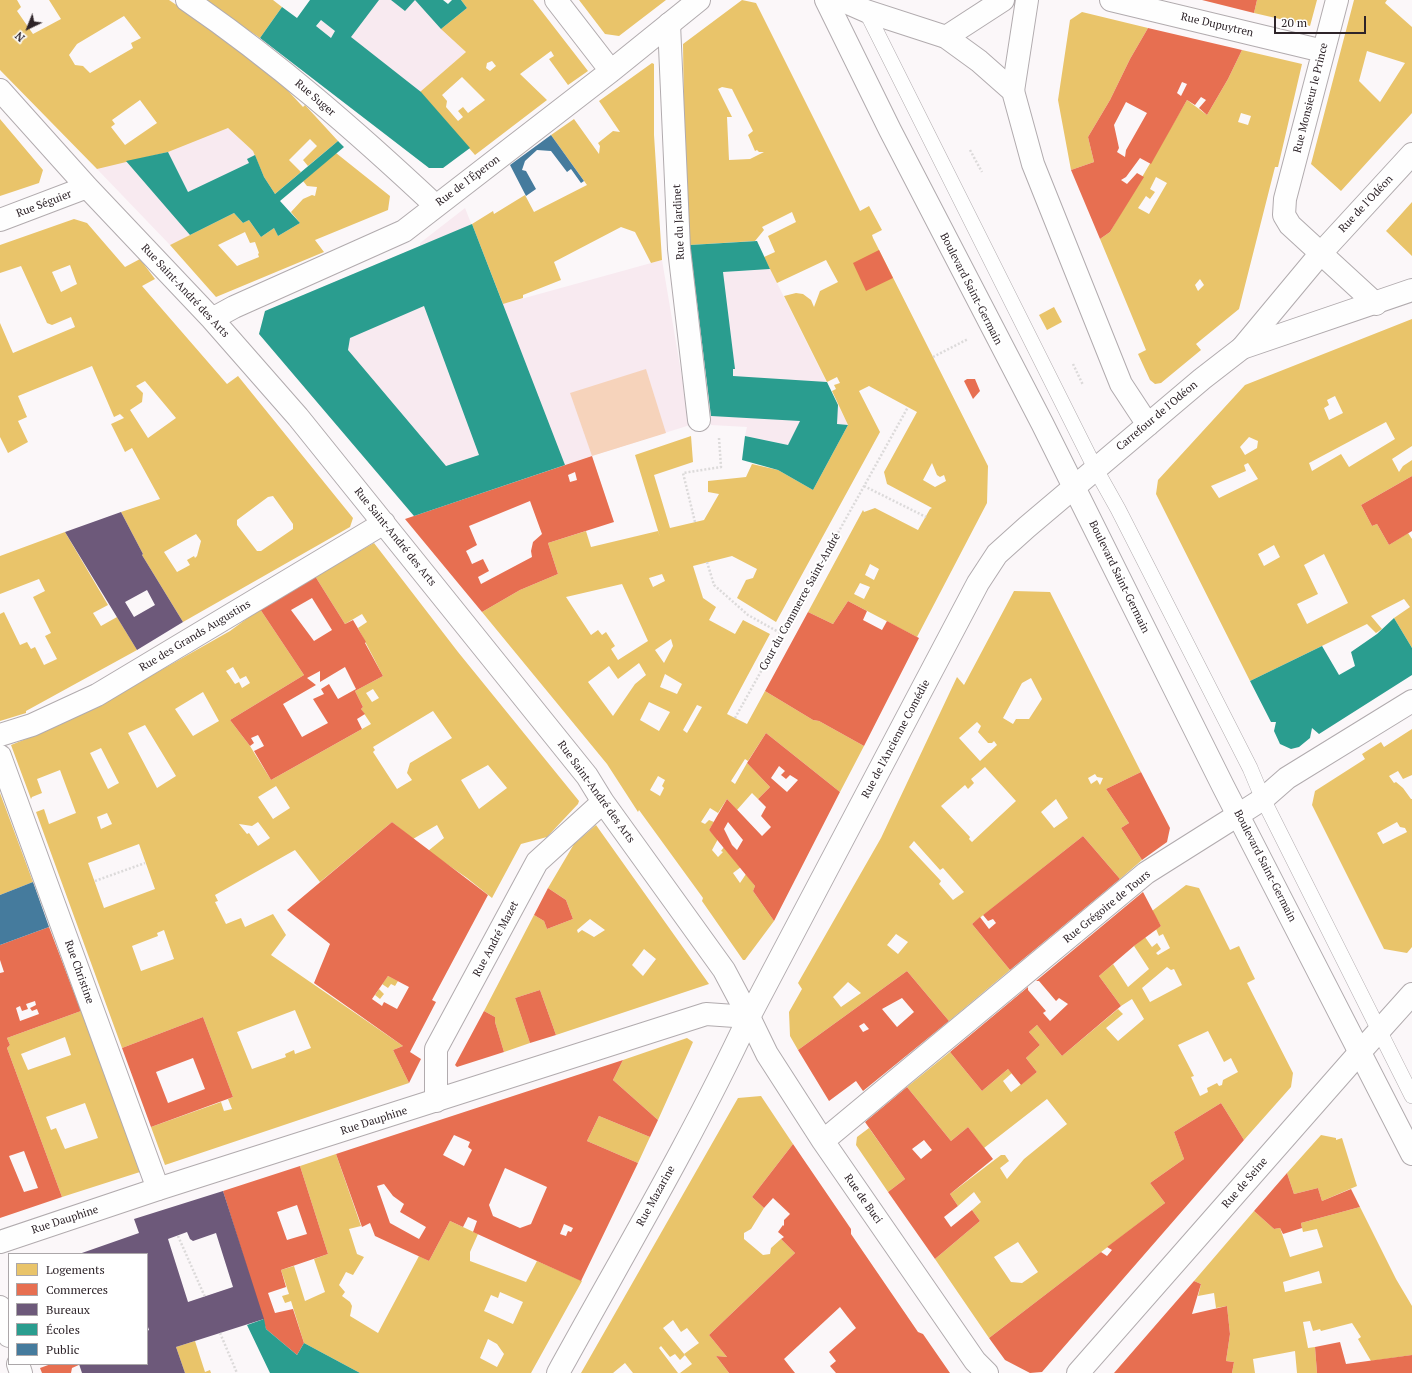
<!DOCTYPE html>
<meta charset="utf-8">
<style>
body{margin:0}
#map{position:relative;width:1412px;height:1373px;overflow:hidden;background:#fbf7f9;font-family:"PT Serif",serif}
canvas{display:block}
.legend{position:absolute;left:8px;top:1253px;width:140px;height:112px;box-sizing:border-box;background:#fff;border:1px solid #aba7a9;margin:0;padding:5px 7px;list-style:none;font-size:12px;color:#2e2429}
.legend li{display:flex;align-items:center;gap:8px;height:20px}
.legend b{width:20px;border:1px solid #aba7a9}
.north{position:absolute;left:8px;top:8px;width:40px;height:40px;-webkit-text-stroke:3px #fff;paint-order:stroke;rotate:223deg;font-size:11px;font-weight:700;line-height:16px;text-align:center;color:#2e2429}
.north::after{content:'';display:block;margin:auto;width:14px;height:18px;background:#2e2429;clip-path:polygon(50% 0,100% 100%,50% 72%,0 100%)}
.scale{position:absolute;left:1274px;top:16px;width:92px;height:18px;box-sizing:border-box;border:2px solid #2e2429;border-top:0;padding-left:5px;font-size:12px;line-height:14px;white-space:nowrap;color:#2e2429;-webkit-text-stroke:3px #fff;paint-order:stroke}
</style>
<div id="map">
<canvas width="1412" height="1373"></canvas>
<ul class="legend">
<li><b style="height:11px;background:#e9c46a"></b>Logements</li>
<li><b style="height:11px;background:#e76f51"></b>Commerces</li>
<li><b style="height:11px;background:#6d597a"></b>Bureaux</li>
<li><b style="height:11px;background:#2a9d8f"></b>Écoles</li>
<li><b style="height:11px;background:#457b9d"></b>Public</li>
</ul>
<div class="north">N</div>
<div class="scale">20 m</div>
</div>
<script>
const ctx = document.querySelector('canvas').getContext('2d');
ctx.lineJoin = 'round';
function fillPath(path, color) {
  ctx.fillStyle = color;
  ctx.fill(path, 'evenodd');
}
function trace(path, color, width, dash) {
  ctx.strokeStyle = color;
  ctx.lineWidth = width;
  ctx.lineCap = dash ? 'butt' : 'round';
  ctx.setLineDash(dash || []);
  ctx.stroke(path);
}
function label(font, color, halo, rows, align = 'center') {
  ctx.font = font + ' "PT Serif",serif';
  ctx.lineWidth = 4;
  ctx.setLineDash([]);
  ctx.textBaseline = 'middle';
  ctx.strokeStyle = halo;
  ctx.fillStyle = color;
  for (const [text, x, y, turn = 0] of rows) {
    ctx.save();
    ctx.translate(x, y);
    ctx.rotate((+turn || 0) * Math.PI / 180);
    ctx.textAlign = isNaN(turn) ? turn : align;
    if (halo) ctx.strokeText(text, 0, 0);
    ctx.fillText(text, 0, 0);
    ctx.restore();
  }
}
fillPath(new Path2D(`
 M336,0H415L466,52L421,92L470,148L443,168L291,62Z
 M215,116L253,151L264,177L280,201L300,223L278,236L234,213L170,245L97,169Z
 M465,208L503,304L662,260L690,425L592,456L414,516L259,334L265,311L420,246V243Z
 M770,269L848,425L788,445L745,436L747,427L711,425L693,274Z`), '#f8eaf0');
fillPath(new Path2D(`
 M646,369L666,433L592,456L570,393Z`), '#f6d3bb');
fillPath(new Path2D(`
 M0,0H17L21,7L17,11L33,34L61,19L49,0H169L205,24L279,81L303,107L305,105L338,141L308,166L303,160L317,146L310,139L289,160L301,172L275,194L264,177L253,151L228,128L168,152L97,169L0,70ZM124,16L141,38L131,43L133,48L90,73L83,66L75,65L69,55L77,44ZM140,100L157,123L125,145L111,127L115,124L112,120Z
 M204,0H273L282,7L260,38Z
 M461,0H533L588,71L568,85L549,59L554,56L551,51L520,74L547,100L475,155L420,92L466,52L441,29L467,8ZM492,61L496,66L490,71L486,68L487,63ZM462,77L485,100L468,113L463,107L458,111L463,117L458,121L446,107L447,101L442,95Z
 M579,0H666L619,36L605,34Z
 M742,0L756,3L860,211L869,206L882,230L872,235L873,238L988,466L987,503L917,637L848,601L833,624L808,612L863,510L864,512L875,508L918,530L930,509L932,508L887,484L884,472L917,412L869,386L859,391L880,432L776,622L737,598L746,580L753,578L757,569L732,556L693,566L703,598L716,607L709,620L735,634L743,620L770,634L727,714L747,724L765,691L813,720L819,721L864,746L840,792L766,733L748,761L745,759L731,781L735,784L747,763L770,787L758,799L752,793L737,810L727,799L718,813L710,808L701,822L705,824L709,820L714,822L709,830L718,839L712,850L718,857L723,852L721,851L724,847L734,858L741,867L733,873L740,883L746,874L755,886L753,891L774,921L745,960H743L702,901L703,898L639,810L638,812L607,764L482,612L520,590L558,574L548,543L586,531L591,547L658,531L660,537L635,455L691,436L693,462L654,475L670,528L704,520L719,494L708,492V481L746,477L752,464L778,470L813,490L848,425L832,391L836,389L834,385L840,383L837,377L827,382L784,296L796,293L803,294L811,300L814,307L820,291L838,282L826,260L777,283L764,257L775,252L768,236L796,222L792,212L762,227L764,230L755,241L690,245L684,117L683,44ZM722,87L732,89L753,131L748,135L755,151L757,150L759,152H764L750,159L729,160L727,117H732L718,89ZM932,463L937,475L940,477L944,475L946,481L935,487L923,480ZM870,564L879,569L874,580L865,575ZM662,574L665,581L653,587L649,578ZM860,583L870,587L864,599L854,594ZM622,584L648,641L618,660L611,649L615,646L606,632L602,635L598,630L591,635L566,597ZM671,639L673,646L664,663L655,650ZM639,663L646,675L635,684L613,716L588,682L609,666L618,679ZM665,674L682,684L677,694L660,687ZM649,702L670,712L659,731L640,720ZM697,705L702,707L687,733L683,730ZM658,776L665,780L662,786L664,788L660,796L650,790Z
 M1257,0H1317L1310,26L1254,13Z
 M1354,0H1387L1385,3L1412,27V113L1341,191L1311,164ZM1367,51L1405,63L1380,102L1359,81Z
 M1082,12L1148,28L1130,59L1110,100L1088,137L1094,162L1071,170L1058,100L1070,20Z
 M1242,50L1302,64L1278,167H1275L1239,309L1196,344L1201,350L1161,383L1155,384L1150,380L1138,354L1146,350L1100,239L1110,232L1187,100L1207,115L1228,79ZM1241,113L1251,116L1248,125L1238,122ZM1156,177L1167,183L1149,214L1138,208L1146,196L1150,199L1155,192L1150,189ZM1200,279L1204,285L1198,291L1195,285Z
 M652,63L654,64V135L662,260L651,263L635,232L621,227L554,262L561,280L523,295V298L503,304L472,224L493,211L494,214L525,195L534,212L587,185L551,135L574,119L599,154L600,146L598,143L613,131L620,132L599,101Z
 M0,119L43,170L39,183L0,196Z
 M336,153L390,196L388,210L315,240L324,252L216,297L170,245L234,213L243,223L249,220L261,237L274,228L278,236L300,223L291,212L303,199L312,195L315,196L317,187L307,186L303,181ZM245,232L250,243L255,242L259,253L258,254L259,257L237,266L218,245Z
 M1412,202V256L1386,231Z
 M74,219L87,223L125,267L140,259L155,279L142,286L227,384L238,376L353,518L350,527L183,622L142,555L143,554L121,512L160,499L132,448L125,452L111,424L124,418L120,414L114,417L92,366L18,396L27,417L18,421L28,442L8,453L0,437V323L13,353L75,327L71,317L52,325L47,323L21,266L0,273V245ZM70,265L77,284L61,292L52,272ZM145,381L176,418L148,438L130,410L142,402L143,393L136,386ZM273,496L293,524V529L261,551H257L237,525V520L268,497ZM196,534L201,541L197,556L195,558L194,556L187,560L190,565L177,572L164,552Z
 M1054,307L1062,322L1047,330L1039,315Z
 M1412,319V446L1392,459L1399,472L1403,466L1412,460V476L1361,505L1372,526L1377,524L1389,545L1408,533L1412,539V648L1394,618L1410,607L1404,599L1371,616L1382,629L1376,633L1367,624L1250,681L1156,494L1158,480L1245,385ZM1335,396L1343,413L1329,420L1324,408L1329,405L1327,400ZM1386,422L1395,439L1349,467L1341,454L1312,471L1309,463ZM1249,437L1258,441L1257,448L1245,455L1240,447ZM1248,463L1258,479L1219,498L1211,486L1246,471L1244,465ZM1274,545L1280,557L1264,566L1258,554ZM1324,554L1348,603L1307,624L1297,604L1318,594L1304,565Z
 M65,532L108,605L93,613L101,626L117,617L137,650L26,711V713L0,721V614L4,612L20,645L27,642L31,649L35,647L44,665L57,659L45,636L51,633L33,597L45,591L39,579L0,594V556Z
 M374,543L458,652L579,801L578,804L547,837L521,844L492,898L467,878L428,851L444,838L437,825L413,839L392,822L320,882L295,850L215,895L218,901L215,902L226,924L241,918L245,927L273,914L286,935L271,955L403,1046L393,1050L409,1083L165,1165L151,1127L221,1102L224,1111L232,1109L228,1099L233,1097L203,1017L122,1048L36,812L44,809L49,824L76,813L60,770L37,779L42,793L32,797L31,799L11,745L53,728L133,686L230,631L260,609L304,675L230,720L250,746L271,780L371,724L361,709L363,707L355,691L383,676L358,628L367,622L362,614L345,624L315,576ZM233,667L240,679L246,676L250,683L242,688L239,682L235,684L226,671ZM373,689L379,698L372,702L366,693ZM203,692L219,721L193,736L175,709ZM433,711L452,738L410,763L407,773L412,780L397,789L373,752L375,750L373,747ZM145,725L176,776L157,788L128,733ZM101,748L119,783L108,789L90,753ZM488,765L507,788L479,809L461,780ZM276,786L290,808L273,819L258,797ZM107,813L112,824L101,829L97,817ZM258,822L270,838L258,846L249,833L247,834L239,824L252,826ZM139,844L155,889L104,908L88,863ZM164,930L174,959L141,971L132,946L158,936L157,933ZM295,1010L311,1048L295,1054L294,1050L285,1054L286,1057L252,1069L237,1032Z
 M1014,591L1050,592L1141,772L1106,789L1129,823L1121,828L1142,860L1120,879L1083,836L972,924L1010,970L949,1021L907,971L798,1050L790,1036L789,1012L802,989L798,983L881,838L957,677L964,685ZM1031,678L1042,699L1029,719H1016L1013,724L1003,718L1022,683ZM977,722L981,726L978,732L988,743H992L994,741L997,745L980,761L959,738ZM985,767L1016,801L972,842L969,839L970,837L941,806L965,785L968,789L974,783L971,779ZM1095,774L1097,777L1103,778L1100,785L1097,780L1091,784L1088,778ZM1056,799L1068,818L1054,828L1041,812ZM914,841L940,870L943,868L964,892L953,900L939,884L941,881L909,847ZM896,934L908,942L898,954L887,945ZM848,982L861,993L841,1007L833,997Z
 M1412,729V775L1403,779L1398,771L1389,776L1394,783L1396,782L1403,788L1411,799H1412V947L1407,953L1384,949L1312,805L1315,791L1365,759L1362,754L1381,742L1384,747ZM1397,822L1400,827L1405,828L1407,832L1383,844L1377,833Z
 M0,793L33,882L0,895Z
 M596,825L709,984L556,1035L540,990L515,998L530,1043L504,1052L495,1022V1017L484,1011L534,915L544,921L547,929L573,919L566,900L548,888L574,844ZM590,919L605,930L594,937L582,930L578,933L577,930ZM644,949L656,959L643,976L632,965Z
 M1186,885L1199,888L1230,950L1239,946L1255,979L1247,983L1293,1073L1291,1087L1244,1140L1221,1103L1174,1132L1184,1159L1150,1183L1165,1203L989,1338L935,1259L980,1221L972,1210L981,1202L974,1192L958,1206L950,1194L1001,1155H1005L1009,1161L1000,1168L1007,1179L1024,1159L1067,1124L1047,1099L984,1148L968,1127L951,1141L907,1087L950,1052L982,1091L1008,1069L1012,1073L1003,1081L1011,1092L1037,1072L1026,1058L1040,1045L1029,1032L1037,1025L1062,1056L1118,1009L1123,1014L1106,1028L1118,1041L1144,1019L1132,999L1121,1006L1099,976L1113,964L1128,987L1149,969L1134,946L1145,937L1152,947L1157,943L1161,949L1156,953L1158,955L1170,948L1163,934L1159,936L1156,929L1161,926L1152,911ZM1167,967L1171,970L1174,969L1182,985L1150,1002L1142,988ZM1208,1031L1224,1062L1231,1058L1238,1072L1223,1080L1222,1085L1219,1086L1217,1083L1207,1088L1208,1092L1200,1096L1191,1077L1194,1076L1178,1045ZM1018,1242L1038,1272L1022,1283L1011,1282L994,1257Z
 M388,976L398,981L395,986L391,984L388,988L382,984Z
 M379,989L384,994L380,999L375,995Z
 M81,1011L140,1172L62,1197L7,1048L10,1045L7,1038ZM65,1037L71,1055L28,1070L21,1054ZM85,1103L98,1138L65,1149L56,1128L51,1130L46,1117Z
 M687,1038L693,1042L658,1120L613,1080L623,1060Z
 M761,1096L793,1144L752,1197L764,1208L751,1229L744,1233V1239L763,1255L770,1254L771,1248L781,1239L795,1253L709,1335L727,1357L716,1356L729,1373H680L692,1364L684,1354L699,1343L687,1328L681,1332L673,1320L663,1328L685,1355L680,1360L675,1354L670,1357L661,1346L659,1348L678,1373H633L625,1363L613,1373H581L738,1098Z
 M599,1116L650,1137L638,1163L587,1141Z
 M869,1128L905,1179L888,1192L856,1145L857,1137Z
 M1321,1135L1336,1138V1140L1342,1138L1357,1186L1322,1201L1318,1188L1294,1194L1287,1173Z
 M336,1154L361,1226L349,1229L357,1254L364,1257L353,1275L346,1272L339,1285L345,1292L342,1296L350,1302L352,1306L350,1316L378,1333L419,1256L429,1261L450,1221L478,1234L470,1252V1261L526,1282L537,1261L582,1281L531,1373H360L304,1343L291,1301L285,1303L282,1296L289,1294L281,1270L294,1266L305,1301L325,1292L314,1259L328,1254L300,1166ZM500,1292L523,1302L513,1324L484,1311L491,1295L498,1298ZM488,1339L497,1344L504,1354L497,1367L480,1358Z
 M1360,1207L1396,1279L1412,1306V1355L1371,1361L1358,1339L1361,1337L1352,1323L1321,1331L1320,1329L1313,1331L1310,1321L1303,1322L1308,1348L1315,1347L1317,1373H1297L1295,1351L1253,1359L1255,1373H1232L1234,1362L1226,1361L1230,1334L1227,1306L1216,1308L1214,1293L1198,1296L1201,1284L1194,1281L1254,1211L1274,1229L1280,1228L1290,1257L1323,1247L1317,1229L1303,1232L1301,1223ZM1319,1271L1322,1283L1285,1292L1283,1282Z
 M195,1341L205,1372L210,1370L211,1373H185L176,1347Z`), '#e9c46a');
fillPath(new Path2D(`
 M1202,0H1257L1254,13Z
 M1148,28L1242,50L1228,79L1207,115L1199,108L1206,100L1201,97L1195,105L1187,100L1151,164L1140,158L1126,177L1121,180L1127,184L1137,173L1144,177L1110,232L1100,239L1071,170L1094,162L1088,137L1110,100L1130,59ZM1182,82L1187,84L1181,96L1177,93ZM1126,102L1147,113L1126,150L1125,157L1117,152L1119,148L1114,125Z
 M879,250L893,278L866,291L853,263Z
 M967,379H975L980,391L973,399L964,381Z
 M592,456L614,522L548,543L558,574L520,590L482,612L405,519ZM575,472L577,480L570,482L568,475ZM530,501L542,534L533,542L531,551L532,557L481,584L478,577L489,571L483,559L472,564L469,557L466,551L477,545L469,526Z
 M1412,476V531L1389,545L1377,524L1372,526L1361,505Z
 M315,576L345,624L353,620L366,642L365,643L383,676L355,691L363,707L361,709L365,714L357,719L362,729L271,780L254,751L264,746L258,735L251,738L254,743L250,746L230,720L304,675L260,609ZM312,598L332,630L314,641L291,610ZM345,667L356,689L338,699L329,684L321,689L324,694L313,699L328,723L302,737L283,704L316,685L307,678L320,671V682Z
 M848,601L867,611L863,620L882,630L887,621L919,638L864,746L819,721L813,720L765,691L808,612L833,624Z
 M766,733L840,792L774,921L753,891L755,886L709,830L727,799L762,836L771,827L761,816L766,807L758,799L770,787L747,763ZM779,766L785,771L781,775L786,779L790,775L798,780L787,792L771,778ZM728,822L743,840L737,850L732,845L724,829Z
 M1141,772L1170,828L1167,842L1142,860L1121,828L1129,823L1106,789Z
 M392,822L488,895L432,1000L436,1002L410,1052L421,1059L409,1083L393,1050L403,1046L314,983L330,944L287,910ZM388,976L409,987L397,1009L384,1002L382,1006L372,999Z
 M1083,836L1120,879L1010,970L972,924L980,917L989,929L996,923L993,919L988,921L983,915Z
 M548,888L566,900L573,919L547,929L544,921L534,915Z
 M1143,892L1161,926L1134,946L1099,976L1121,1006L1062,1056L1037,1025L1029,1032L1040,1045L1026,1058L1037,1072L1021,1085L1008,1069L982,1091L950,1052L1028,987V990L1046,1011L1043,1013L1050,1021L1068,1004L1059,998L1056,1001L1039,981H1036Z
 M49,927L81,1011L7,1038L10,1045L7,1048L62,1197L0,1218V973L4,972L0,960V945ZM35,1001L36,1005L30,1008L32,1011L37,1009L39,1014L20,1021L16,1008L20,1006L22,1011L28,1009L26,1004ZM24,1151L38,1188L24,1192L9,1156Z
 M907,971L949,1021L863,1091L856,1081L829,1101L798,1050ZM902,998L914,1012L897,1027L882,1009ZM864,1023L869,1029L863,1032L859,1026Z
 M540,990L556,1035L530,1043L515,998Z
 M484,1011L495,1017V1022L504,1052L457,1067L455,1065Z
 M203,1017L233,1097L151,1127L122,1048ZM193,1058L205,1089L168,1103L156,1072Z
 M623,1060L613,1080L658,1120L650,1137L599,1116L587,1141L638,1163L581,1281L473,1232L477,1221L468,1217L463,1227L450,1221L429,1261L375,1236L370,1223L362,1227L336,1154ZM454,1135L470,1142L468,1147L472,1150L464,1166L443,1155ZM505,1168L547,1187L531,1224L520,1228L493,1216L489,1205ZM384,1184L393,1196L404,1204L400,1212L426,1227L419,1239L390,1223L377,1186ZM564,1224L573,1228L571,1232L568,1231L566,1236L560,1234Z
 M907,1087L951,1141L968,1127L993,1159L950,1194L958,1206L944,1217L951,1227L972,1210L980,1221L935,1259L888,1192L905,1179L865,1122ZM924,1140L932,1150L921,1159L912,1149Z
 M1221,1103L1244,1140L1042,1372L1030,1373L1005,1360L989,1338L1101,1252L1107,1256L1112,1250L1107,1247L1165,1203L1150,1183L1184,1159L1174,1132Z
 M793,1144L851,1229V1234L918,1332L923,1334L950,1373H836L830,1366L836,1361L829,1352L856,1328L840,1307L784,1359L795,1373H729L716,1356L727,1357L709,1335L795,1253L781,1239L784,1237L778,1232L783,1225L784,1226V1220L790,1214L773,1198L764,1208L752,1197Z
 M300,1166L328,1254L281,1270L286,1287L268,1293L275,1313L293,1309L304,1343L297,1355L266,1329L223,1191ZM297,1205L307,1234L287,1240L277,1212Z
 M1287,1173L1294,1194L1318,1188L1322,1201L1351,1189L1360,1207L1301,1223L1302,1228L1283,1234L1280,1228L1274,1229L1254,1211Z
 M1194,1281L1201,1284L1192,1314L1227,1306L1230,1334L1226,1361L1234,1362L1232,1373H1114Z
 M1340,1342L1346,1364L1412,1355V1373H1317L1315,1347Z
 M51,1364H81L72,1368L71,1373H42L40,1368Z`), '#e76f51');
fillPath(new Path2D(`
 M121,512L143,554L142,555L183,622L137,650L65,532ZM147,590L155,605L134,617L125,602Z
 M223,1191L264,1319L176,1347L185,1373H82L79,1364H147V1331L149,1330L147,1324V1254H79L139,1233L134,1219ZM187,1232L190,1239L193,1241L216,1233L233,1287L188,1302L168,1239Z`), '#6d597a');
fillPath(new Path2D(`
 M310,0H379L351,37L421,92L470,148L443,168H429L260,38L282,7L297,18ZM321,20L335,31L331,38L316,26Z
 M391,0H443L448,4L452,0H461L467,8L441,29L415,0L405,11Z
 M338,141L344,147L280,201L300,223L278,236L274,228L261,237L249,220L243,223L234,213L190,235L126,161L168,152L188,192L249,163L247,159L255,155L264,177L275,194Z
 M472,224L565,465L414,516L259,334L265,311ZM424,306L479,455L446,466L348,350L350,338Z
 M757,241L770,269L723,272L735,369H733V376L827,382L838,405L837,424L848,425L813,490L778,470L742,460L745,436L788,445L800,421L711,416L690,245Z
 M1394,618L1412,648V675L1319,734L1312,728L1310,738L1299,747L1291,749L1280,744L1274,731L1276,722H1271L1250,681L1322,646L1339,675L1355,666L1351,652L1377,634Z
 M264,1319L266,1329L297,1355L304,1343L360,1373H270L247,1325Z`), '#2a9d8f');
fillPath(new Path2D(`
 M551,135L584,181L581,183L571,169L567,172L551,151L537,150L525,161L522,170L526,171L536,189L526,196L510,165Z
 M33,882L49,927L0,945V895Z`), '#457b9d');
const service = new Path2D(`
 M864,7L1095,468L1118,509L1250,768L1263,799L1412,1096`);
const pedestrian = new Path2D(`
 M669,24L679,249L699,420
 M749,1017L767,1054L823,1141L975,1361L987,1373
 M823,1141L1146,873L1238,815`);
const minor = new Path2D(`
 M187,0C276,61 357,132 436,206
 M556,0L611,71
 M1111,0L1323,51
 M1337,0L1285,199L1284,215L1290,225L1376,304
 M946,37L1003,0
 M0,90L87,187L212,319L298,417L587,776L603,802L724,970L749,1017C692,1139 623,1255 558,1373
 M1013,91L1027,0
 M0,220L87,187
 M212,319L234,307L404,231L611,71L699,0
 M1242,348L1321,253L1412,154
 M0,735L32,725L97,695L384,523
 M0,756L158,1189
 M1238,815L1263,799L1287,778L1412,701
 M436,1101V1049L537,862L603,802
 M0,1307L9,1336
 M18,1364L21,1373
 M1078,1373L1360,1052`);
const tertiary = new Path2D(`
 M841,0L866,11L946,37L979,61L1013,91L1033,164L1121,384L1148,425
 M1360,1052L1412,994
 M0,1242L158,1189L706,1014L749,1017L978,583L997,554L1027,527L1202,379L1242,348L1412,290`);
const primary = new Path2D(`
 M826,0L890,130L1042,423L1223,786L1412,1154`);
trace(service, '#b1abae', 16);
trace(pedestrian, '#b1abae', 24);
trace(minor, '#b1abae', 24);
trace(tertiary, '#b1abae', 24);
trace(primary, '#b1abae', 24);
trace(new Path2D(`
 M970,150L982,172
 M933,357L968,339
 M1073,364L1083,385
 M864,486L926,517
 M695,522L683,473L721,467L719,438
 M707,562L714,585L748,615L782,634
 M735,718L908,407
 M95,881L145,863
 M178,1236L205,1297
 M220,1333L237,1373`), '#dcdada', 2.5, [2, 2]);
trace(service, '#fefefe', 15);
trace(pedestrian, '#fefefe', 22);
trace(minor, '#fefefe', 22);
trace(tertiary, '#fefefe', 22);
trace(primary, '#fefefe', 22);
label('11px', '#2e2429', '#fff', [
 ["Rue Dupuytren",1217,25,13],
 ["Rue Suger",315,98,41],
 ["Rue Monsieur le Prince",1311,98,-76],
 ["Rue de l'Éperon",468,181,-37],
 ["Rue Séguier",44,204,-21],
 ["Rue de l'Odéon",1366,204,-47],
 ["Rue du Jardinet",679,222,-93],
 ["Boulevard Saint-Germain",971,289,63],
 ["Rue Saint-André des Arts",185,291,47],
 ["Carrefour de l'Odéon",1157,416,-40],
 ["Rue Saint-André des Arts",395,537,51],
 ["Boulevard Saint-Germain",1119,577,64],
 ["Cour du Commerce Saint-André",800,602,-61],
 ["Rue des Grands Augustins",195,636,-31],
 ["Rue de l'Ancienne Comédie",896,739,-62],
 ["Rue Saint-André des Arts",596,792,54],
 ["Boulevard Saint-Germain",1265,866,63],
 ["Rue Grégoire de Tours",1107,907,-39],
 ["Rue André Mazet",496,939,-62],
 ["Rue Christine",79,972,70],
 ["Rue Dauphine",374,1121,-18],
 ["Rue de Seine",1245,1183,-49],
 ["Rue Mazarine",656,1196,-61],
 ["Rue de Buci",863,1199,55],
 ["Rue Dauphine",65,1220,-18]
]);
</script>
